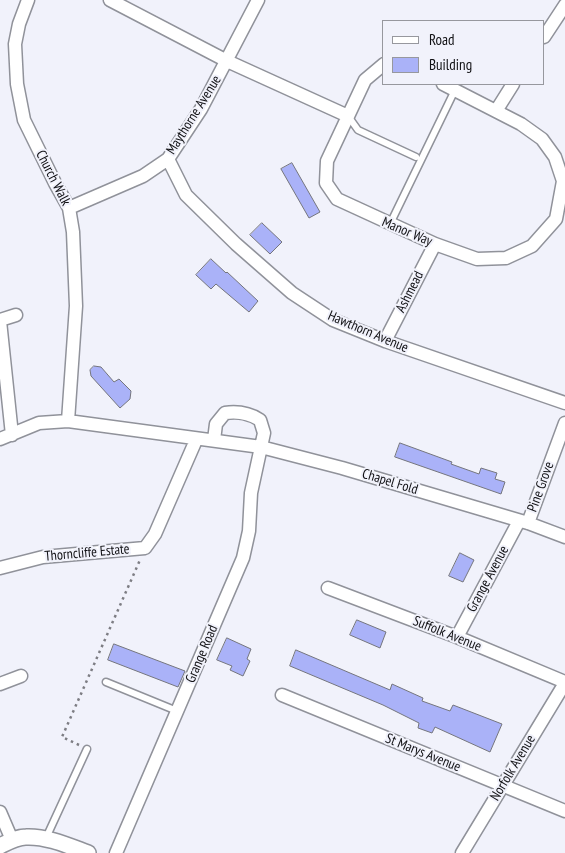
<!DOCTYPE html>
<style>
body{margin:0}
#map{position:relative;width:565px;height:853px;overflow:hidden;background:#f1f2fb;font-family:"PT Sans Narrow",sans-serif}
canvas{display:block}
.legend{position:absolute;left:382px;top:20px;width:162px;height:65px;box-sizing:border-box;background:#f1f2fb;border:1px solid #97989e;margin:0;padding:6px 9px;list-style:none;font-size:15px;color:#101013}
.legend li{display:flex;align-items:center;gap:10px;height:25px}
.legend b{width:25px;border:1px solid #97989e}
</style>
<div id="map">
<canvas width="565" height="853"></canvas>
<ul class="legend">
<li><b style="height:6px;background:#fff"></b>Road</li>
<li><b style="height:14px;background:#aab2f8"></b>Building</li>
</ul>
</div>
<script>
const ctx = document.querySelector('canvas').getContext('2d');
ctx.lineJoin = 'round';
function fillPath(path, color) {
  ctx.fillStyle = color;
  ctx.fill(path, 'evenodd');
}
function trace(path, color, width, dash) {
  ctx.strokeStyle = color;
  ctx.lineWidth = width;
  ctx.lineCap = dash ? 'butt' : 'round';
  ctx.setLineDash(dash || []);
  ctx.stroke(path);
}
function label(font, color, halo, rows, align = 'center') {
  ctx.font = font + ' "PT Sans Narrow",sans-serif';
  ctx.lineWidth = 4;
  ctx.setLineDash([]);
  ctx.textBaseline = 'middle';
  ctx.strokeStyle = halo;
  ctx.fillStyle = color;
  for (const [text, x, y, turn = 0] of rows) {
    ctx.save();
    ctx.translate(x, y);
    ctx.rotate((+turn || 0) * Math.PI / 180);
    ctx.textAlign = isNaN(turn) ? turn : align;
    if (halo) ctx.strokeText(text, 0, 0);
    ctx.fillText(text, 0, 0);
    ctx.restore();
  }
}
const building = new Path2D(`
 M292,163L320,212L309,218L281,169Z
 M262,223L282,242L270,254L250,235Z
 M211,259L226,273L227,272L258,301L249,312L216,284L211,289L196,275Z
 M94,366L101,367L114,382L119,379L131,391L130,399L120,408L91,376L90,370Z
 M400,443L452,462L451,464L479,474L481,468L497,473L495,479L505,482L501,494L395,457Z
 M460,553L474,560L463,582L449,576Z
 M357,620L386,632L380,648L350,635Z
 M227,638L251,649L247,659L250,661L243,676L230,670L232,666L217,660Z
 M114,644L185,671L178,687L108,660Z
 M296,650L390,690L392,684L423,698L422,701L450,711L453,705L502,724L490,752L435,727L432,733L418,728L419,723L383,705L290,666Z`);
fillPath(building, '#aab2f8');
trace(building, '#74757d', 1);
const service = new Path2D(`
 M348,116L358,130L416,157
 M390,224L455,90
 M106,682L177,711
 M46,838L87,749`);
const minor = new Path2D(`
 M28,0L19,24L15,44L17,84L24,120L55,183L69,208L73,232L76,306L68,421
 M110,0L227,61L348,116
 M544,37L565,5
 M384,64L365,80L327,161L326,183L337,199L435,244L477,259L506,258L532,246L556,219L563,181L555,157L542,139L521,124L443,84
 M496,111L513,84
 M168,159L186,195L236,244L292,293L333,320L385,341L565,403
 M69,208L143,176L168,159L201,109L258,0
 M0,320L16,315
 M0,321L12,435
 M385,341L435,244
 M0,439L39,423L68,421L261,447L342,468L528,523L565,537
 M528,523L565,423
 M0,568L43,557L145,548L155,534L196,440
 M328,588L457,637L565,682
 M457,637L519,521
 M0,684L21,676
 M282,695L565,811
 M0,812L12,840
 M116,853L243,558L249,531L251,493L264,433L260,420C249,413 239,411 225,413L216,424L214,440
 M462,853L565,683`);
const tertiary = new Path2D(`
 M0,846C8,842 17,837 26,837C47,836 69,846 88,853`);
trace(service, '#90929a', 9);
trace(minor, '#90929a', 15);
trace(tertiary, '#90929a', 18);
trace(new Path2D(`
 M79,745L62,737L140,560`), '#7d7d83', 2.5, [2.5, 4]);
trace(service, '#fff', 6);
trace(minor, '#fff', 12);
trace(tertiary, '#fff', 15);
label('14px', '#101013', '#f1f2fb', [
 ["Maythorne Avenue",194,115,-58],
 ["Church Walk",53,178,63],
 ["Manor Way",407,232,23],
 ["Ashmead",410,292,-63],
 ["Hawthorn Avenue",368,332,23],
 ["Chapel Fold",390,482,17],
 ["Pine Grove",541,487,-70],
 ["Thorncliffe Estate",87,553,-5],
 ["Grange Avenue",488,579,-62],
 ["Suffolk Avenue",447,634,22],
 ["Grange Road",202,654,-67],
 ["St Marys Avenue",423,753,22],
 ["Norfolk Avenue",513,768,-59]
]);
</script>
